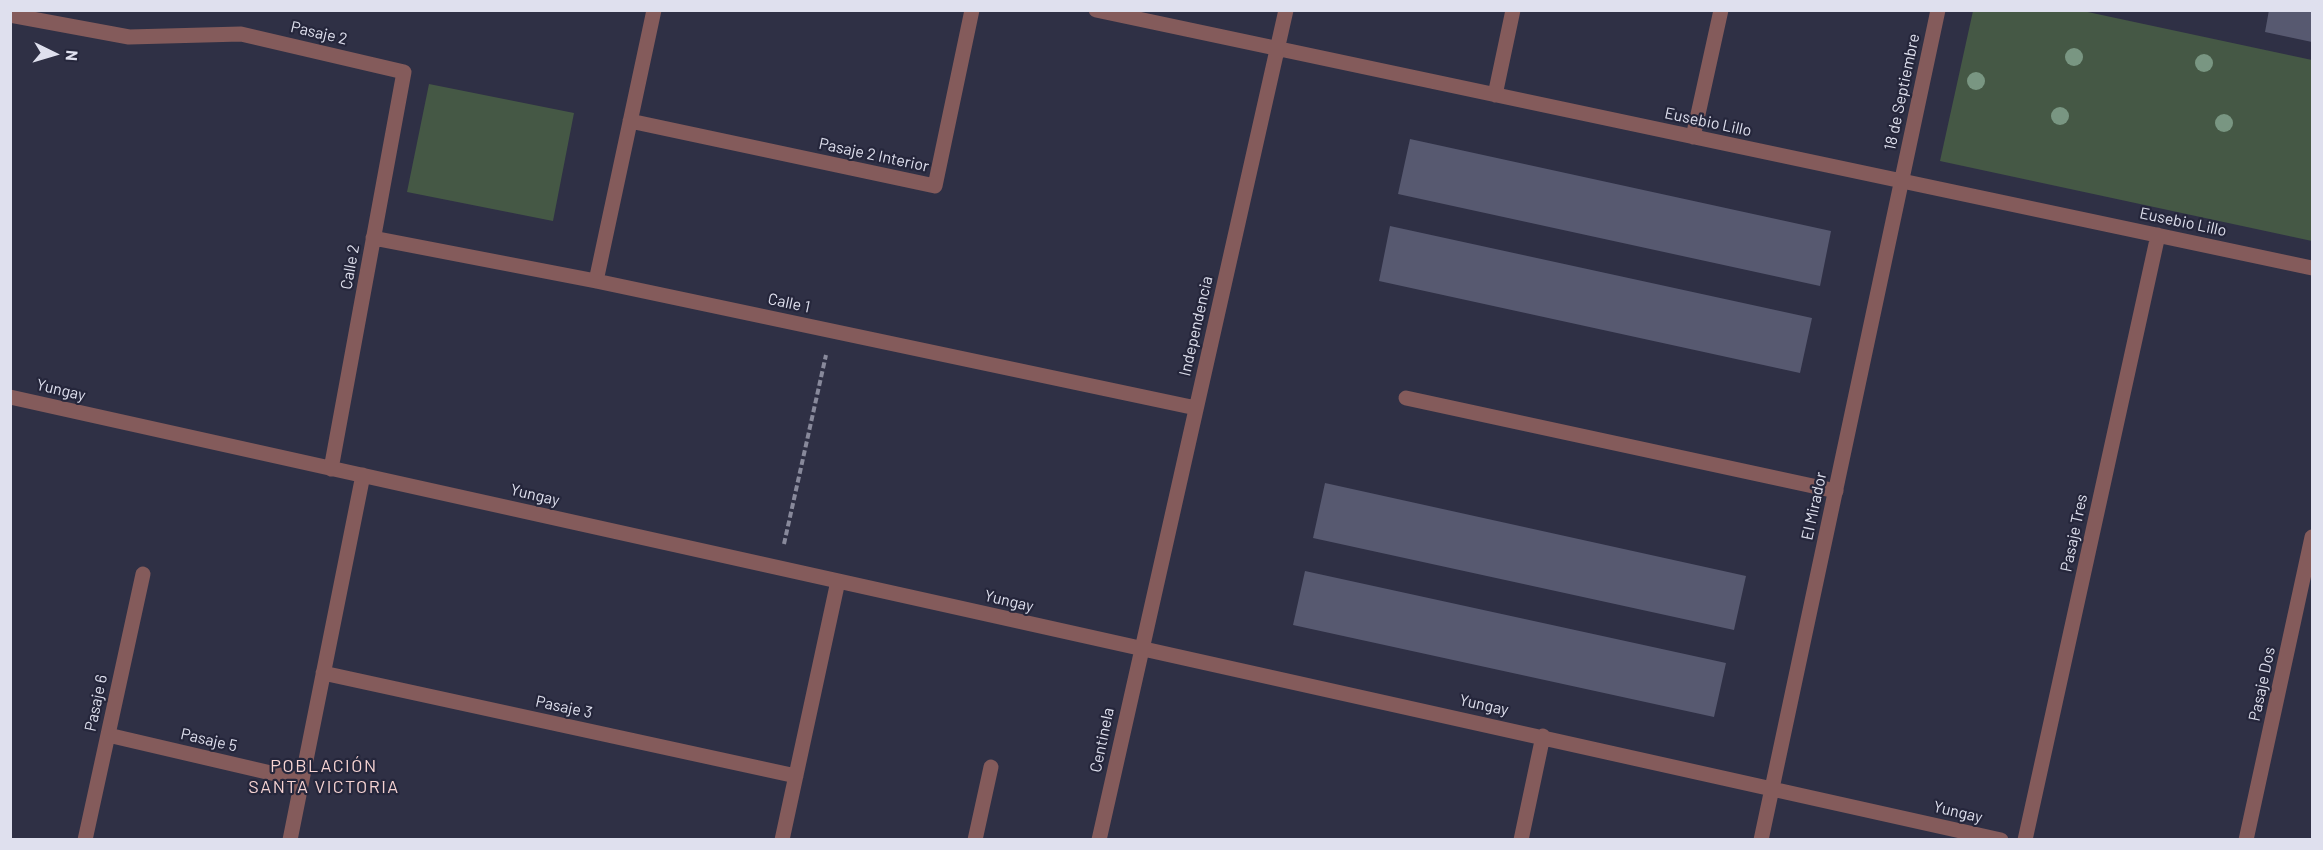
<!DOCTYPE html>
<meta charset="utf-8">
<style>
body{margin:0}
#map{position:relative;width:2323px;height:850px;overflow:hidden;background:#2f3045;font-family:Barlow,sans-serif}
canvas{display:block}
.frame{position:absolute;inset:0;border:12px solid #dfe0ee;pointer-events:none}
.north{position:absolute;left:24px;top:24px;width:60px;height:60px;-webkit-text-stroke:4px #25263b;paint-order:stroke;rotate:95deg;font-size:16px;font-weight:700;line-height:24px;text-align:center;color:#dfe0ee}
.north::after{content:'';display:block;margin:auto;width:21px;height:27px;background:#dfe0ee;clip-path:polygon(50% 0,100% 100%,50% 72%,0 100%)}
</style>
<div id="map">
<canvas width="2323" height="850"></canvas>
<div class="frame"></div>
<div class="north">N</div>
</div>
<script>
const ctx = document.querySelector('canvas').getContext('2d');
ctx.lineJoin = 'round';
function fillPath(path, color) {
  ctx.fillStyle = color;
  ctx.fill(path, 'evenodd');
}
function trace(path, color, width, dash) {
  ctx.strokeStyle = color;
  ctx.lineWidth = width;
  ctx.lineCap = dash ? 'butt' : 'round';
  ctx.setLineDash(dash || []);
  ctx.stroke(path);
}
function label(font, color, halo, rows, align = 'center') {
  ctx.font = font + ' Barlow,sans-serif';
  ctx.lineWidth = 4.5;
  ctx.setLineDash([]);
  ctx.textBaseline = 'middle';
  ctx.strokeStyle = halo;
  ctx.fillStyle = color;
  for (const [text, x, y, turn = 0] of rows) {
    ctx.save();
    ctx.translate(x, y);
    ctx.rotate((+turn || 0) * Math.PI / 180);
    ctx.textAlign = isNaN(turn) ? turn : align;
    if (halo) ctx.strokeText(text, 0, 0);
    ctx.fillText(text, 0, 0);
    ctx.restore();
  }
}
fillPath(new Path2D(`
 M1973,11H2083L2312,60V241L1940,161Z
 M429,84L574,113L553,221L407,192Z`), '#455845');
fillPath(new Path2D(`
 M2269,10H2312V42L2265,32Z
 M1410,139L1831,231L1820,286L1398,194Z
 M1390,226L1812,318L1800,373L1379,281Z
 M1325,483L1746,576L1734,630L1313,538Z
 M1305,571L1726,663L1714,717L1293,625Z`), '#575970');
trace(new Path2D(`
 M784,544L826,355`), '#88899b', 4, [6, 3]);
trace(new Path2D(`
 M1406,398L1836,491`), '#845b5b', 15);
trace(new Path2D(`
 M1096,10L2312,268
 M10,15L129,37L241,34L404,72L331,469
 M1495,95L1513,10
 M630,121L935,186L972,10
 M1693,137L1721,10
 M373,238L596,281L1196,408
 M596,281L654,10
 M10,397C674,545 1337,691 2001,840
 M323,673L796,776
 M108,735L301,780
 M85,840L143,574
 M290,840L363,475
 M782,840L838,581
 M975,840L991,767
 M1099,840L1286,10
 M1521,840L1543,736
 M1761,840L1938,10
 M2025,840L2158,235
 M2246,840L2312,537`), '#845b5b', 15);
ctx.fillStyle = '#799682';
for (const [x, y] of [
 [2074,57],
 [2204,63],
 [1976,81],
 [2060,116],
 [2224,123]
]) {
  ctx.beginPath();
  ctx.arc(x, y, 9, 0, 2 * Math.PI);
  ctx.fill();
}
label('16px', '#dfe0ee', '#25263b', [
 ["Pasaje 2",319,33,13],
 ["18 de Septiembre",1902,92,-78],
 ["Eusebio Lillo",1708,122,12],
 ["Pasaje 2 Interior",874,155,12],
 ["Eusebio Lillo",2183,222,12],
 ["Calle 2",350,267,-80],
 ["Calle 1",789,303,12],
 ["Independencia",1196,326,-77],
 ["Yungay",61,390,13],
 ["Yungay",535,495,13],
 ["El Mirador",1814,506,-78],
 ["Pasaje Tres",2074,533,-78],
 ["Yungay",1009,601,13],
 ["Pasaje Dos",2262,684,-78],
 ["Pasaje 6",96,703,-78],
 ["Yungay",1484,705,12],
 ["Pasaje 3",564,707,12],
 ["Pasaje 5",209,740,13],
 ["Centinela",1102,740,-78],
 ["Yungay",1958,812,13]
]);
ctx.letterSpacing = '1.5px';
label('18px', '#f7d4d3', '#25263b', [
 ["POBLACIÓN",324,766],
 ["SANTA VICTORIA",324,787]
]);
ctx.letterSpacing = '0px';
</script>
